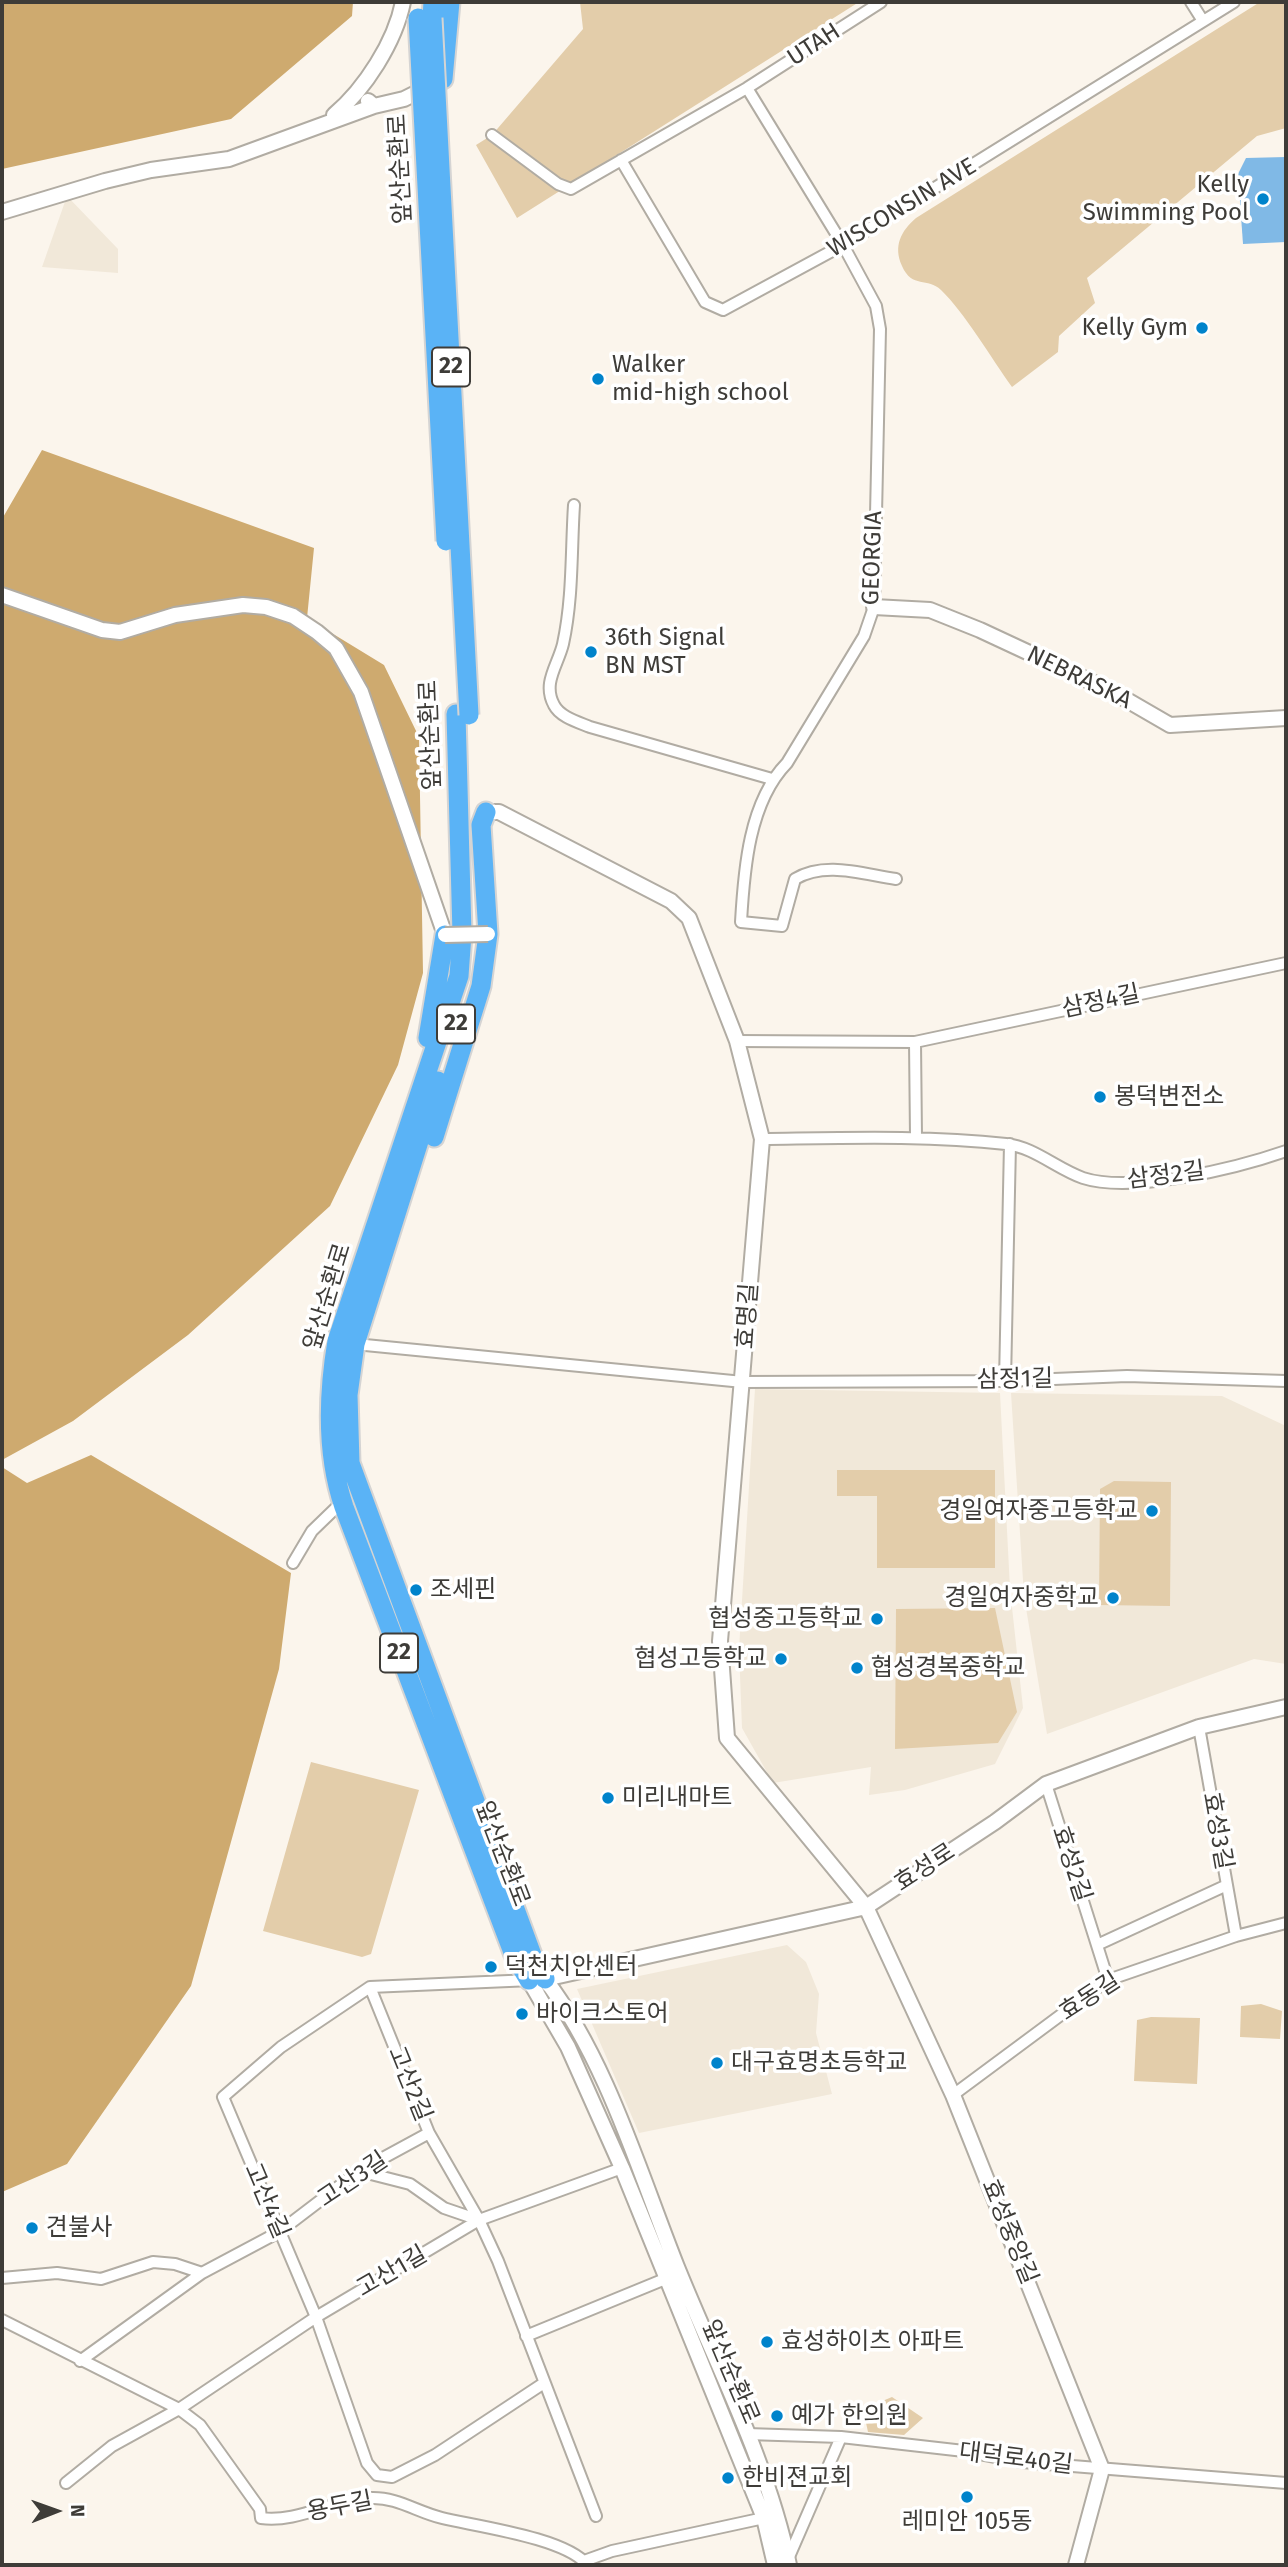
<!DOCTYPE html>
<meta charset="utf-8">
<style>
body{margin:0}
#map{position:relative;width:1288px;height:2567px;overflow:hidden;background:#fbf5ec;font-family:"Fira Sans",sans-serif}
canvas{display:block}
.frame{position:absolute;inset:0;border:4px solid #3e3c38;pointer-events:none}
.north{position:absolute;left:21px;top:2476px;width:70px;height:70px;-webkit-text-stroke:5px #fff;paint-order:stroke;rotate:89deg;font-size:19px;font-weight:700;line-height:28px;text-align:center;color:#3e3c38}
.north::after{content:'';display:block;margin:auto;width:24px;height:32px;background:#3e3c38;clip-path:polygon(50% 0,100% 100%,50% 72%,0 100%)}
</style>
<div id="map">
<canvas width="1288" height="2567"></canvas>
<div class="frame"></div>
<div class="north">N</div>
</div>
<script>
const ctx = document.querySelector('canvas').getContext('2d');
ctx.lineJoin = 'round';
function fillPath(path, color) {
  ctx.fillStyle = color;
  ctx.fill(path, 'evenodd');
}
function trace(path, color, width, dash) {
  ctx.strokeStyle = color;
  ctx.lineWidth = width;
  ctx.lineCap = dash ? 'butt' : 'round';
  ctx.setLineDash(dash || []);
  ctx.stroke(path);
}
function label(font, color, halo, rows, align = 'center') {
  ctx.font = font + ' "Fira Sans","Noto Sans KR",sans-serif';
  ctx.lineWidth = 7;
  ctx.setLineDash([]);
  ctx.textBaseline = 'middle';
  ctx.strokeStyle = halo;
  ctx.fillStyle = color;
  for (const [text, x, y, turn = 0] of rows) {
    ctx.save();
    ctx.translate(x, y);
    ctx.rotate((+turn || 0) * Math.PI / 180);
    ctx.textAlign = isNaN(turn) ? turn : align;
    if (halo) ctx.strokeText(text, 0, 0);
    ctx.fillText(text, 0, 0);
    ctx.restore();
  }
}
fillPath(new Path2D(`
 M67,196L118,249V273L42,267Z
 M755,1389L1000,1393L1010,1589L1023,1708L995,1764L905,1790L869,1795L871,1767L773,1783L742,1728L739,1649Z
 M1011,1393L1222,1396L1286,1426V1664L1254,1659L1047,1734L1024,1596Z
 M787,1945L806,1962L819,1994L816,2033L832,2094L639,2133L577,1989Z`), '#f1e8d9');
fillPath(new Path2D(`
 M580,2H859L517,218L476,145L492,135L583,29Z
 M1260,2H1286V128L1257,136L1087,278L1095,303L1059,336L1058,352L1012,387C992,359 964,312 941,290C928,277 912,289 902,266C893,246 901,231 916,218Z
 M837,1470H995V1568H877V1496H837Z
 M1114,1481L1171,1482L1170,1606L1099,1605L1100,1489Z
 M995,1608L1017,1712L998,1743L895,1749L896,1609Z
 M311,1762L419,1790L371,1954L362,1957L263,1931Z
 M1261,2004L1282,2011L1280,2039L1240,2037L1241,2006Z
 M1151,2017L1200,2018L1197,2084L1134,2081L1137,2020Z
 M892,2397L923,2418L904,2435L868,2432L863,2409Z`), '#e3cdaa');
fillPath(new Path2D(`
 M2,2H353L352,16L231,119L2,169Z
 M42,450L314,548L307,618L384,665L419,737L423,973L398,1065L330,1206L188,1335L73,1421L2,1460V519Z
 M91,1455L291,1573L279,1669L191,1986L67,2164L2,2192V1467L27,1483Z`), '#ceaa6f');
fillPath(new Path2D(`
 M1286,157V242L1243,244L1238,174L1246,158Z`), '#80b9e6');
const street = new Path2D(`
 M1191,2L1203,21
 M747,88L843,245L876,306L880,329L874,607L864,636L787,763C749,802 744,869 741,922L782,926L795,879C825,861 862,874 896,879
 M492,135L558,184L571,189L747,88L881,2
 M621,160L705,302L723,310L843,245L1234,2
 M574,505C571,552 573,598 563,644C558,665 542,683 554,705C560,717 578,722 590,727L772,779
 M737,1041L915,1042L1286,963
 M915,1042L916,1137
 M762,1139C843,1138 925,1135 1006,1144C1034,1147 1057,1169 1083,1178C1132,1194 1237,1168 1286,1151
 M355,1344L743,1382L1005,1381L1127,1376L1286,1381
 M1005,1381L1010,1144
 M293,1563L312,1531L342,1502
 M1199,1727L1236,1936
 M1046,1784L1108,1980
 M1097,1945L1227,1885
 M370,1987L281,2047L223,2097L316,2317L367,2463L377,2475L392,2477L435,2455L544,2383
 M370,1987L429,2133L479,2220L498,2261L596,2516
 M370,1987L532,1980
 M953,2095L1108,1980L1236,1936L1286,1923
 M359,2171L410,2184L444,2208L479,2220
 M2,2278L57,2273L101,2279L153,2262L175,2264L202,2273
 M2,2320L179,2409L200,2425L260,2509L261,2518C299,2523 333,2499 371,2498C397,2497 417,2512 442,2518C475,2526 567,2538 587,2565
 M526,2336L665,2279
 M80,2361L202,2273L279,2232L359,2171L429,2133
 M747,2434L841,2437L964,2451L1022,2462L1286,2483
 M66,2483L112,2446L179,2409L316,2317L479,2220L622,2168
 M788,2559L841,2437
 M584,2561L612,2551L764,2518`);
const secondary = new Path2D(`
 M368,101L374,106L404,99L430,86
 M334,115C365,89 395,42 403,2
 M2,212L105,181L151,170L229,159L374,106
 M2,595L102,630L120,632L175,615L243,605L266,607L293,616L317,632L336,648L361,692L445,935
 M874,607L930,610L980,630L1113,692L1170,725L1286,718
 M486,812H499L671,901L689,918L737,1041L762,1139L720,1641L727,1738L866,1907L953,2095L1102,2469L1076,2565
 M529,1980L568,2047L622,2168L764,2518L775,2565
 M789,2565C768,2463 718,2368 679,2272C640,2175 608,2062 545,1979L866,1907L995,1822L1046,1784L1199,1727L1286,1707`);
const highway = new Path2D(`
 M432,18L433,2
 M443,79L450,2
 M456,714L462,934L459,976L337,1341C328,1395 326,1454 344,1507L514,1955L529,1980
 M428,1038L445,935
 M438,1081L355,1344L348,1395L350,1463L532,1955L545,1979
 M434,1137L481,986L488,934L481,825L486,812`);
trace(street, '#b1aca3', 14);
trace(secondary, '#b1aca3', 18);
trace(highway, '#d5d4d3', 23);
trace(street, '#fff', 10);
trace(secondary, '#fff', 14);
trace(highway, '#5ab3f6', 19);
const secondaryBridge = new Path2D(`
 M445,935L488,934`);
const highwayBridge = new Path2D(`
 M418,18L446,541
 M432,18L469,715`);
trace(secondaryBridge, '#b1aca3', 18, []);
trace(highwayBridge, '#d5d4d3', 23, []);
trace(secondaryBridge, '#fff', 14);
trace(highwayBridge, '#5ab3f6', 19);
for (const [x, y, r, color] of [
 [1263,199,7,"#0083cb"],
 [1202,328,7,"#0083cb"],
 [598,379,7,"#0083cb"],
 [591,652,7,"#0083cb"],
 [1100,1097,7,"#0083cb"],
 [1152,1511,7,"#0083cb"],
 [416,1590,7,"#0083cb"],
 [1113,1598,7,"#0083cb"],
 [877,1619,7,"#0083cb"],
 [781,1659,7,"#0083cb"],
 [857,1668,7,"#0083cb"],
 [608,1798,7,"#0083cb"],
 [491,1967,7,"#0083cb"],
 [522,2014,7,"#0083cb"],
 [717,2063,7,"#0083cb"],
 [32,2228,7,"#0083cb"],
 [767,2342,7,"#0083cb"],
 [777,2416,7,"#0083cb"],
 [728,2478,7,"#0083cb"],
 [967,2497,7,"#0083cb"]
]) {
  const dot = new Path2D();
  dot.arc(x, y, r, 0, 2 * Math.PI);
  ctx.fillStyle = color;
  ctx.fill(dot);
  trace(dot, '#fff', 2.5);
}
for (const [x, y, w] of [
 [451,367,38],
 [456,1024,38],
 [399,1653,38]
]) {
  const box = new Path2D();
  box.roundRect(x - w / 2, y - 19.5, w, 39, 5);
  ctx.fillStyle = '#fff';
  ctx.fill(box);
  trace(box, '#3e3c38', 2);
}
label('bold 23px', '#3e3c38', null, [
 ["22",451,367],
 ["22",456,1024],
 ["22",399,1653]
]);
label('24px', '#3e3c38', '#fff', [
 ["UTAH",814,45,-33],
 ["앞산순환로",401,169,-93],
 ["WISCONSIN AVE",902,208,-31],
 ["GEORGIA",873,558,-88],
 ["NEBRASKA",1079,678,26],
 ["앞산순환로",431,735,-92],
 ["삼정4길",1101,1002,-12],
 ["삼정2길",1166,1176,-7],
 ["앞산순환로",328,1297,-73],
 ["효명길",748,1316,-86],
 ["삼정1길",1015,1380,-1],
 ["효성3길",1217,1831,80],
 ["앞산순환로",502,1854,69],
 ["효성2길",1071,1864,72],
 ["효성로",925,1868,-33],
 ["효동길",1090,1997,-33],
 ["고산2길",409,2084,68],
 ["고산3길",353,2180,-34],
 ["고산4길",266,2201,67],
 ["효성중앙길",1009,2232,68],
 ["고산1길",392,2272,-30],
 ["앞산순환로",730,2372,67],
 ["대덕로40길",1016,2459,7],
 ["용두길",340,2507,-11]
]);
label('24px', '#3e3c38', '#fff', [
 ["Kelly",1249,185,"right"],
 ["Swimming Pool",1249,213,"right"],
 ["Kelly Gym",1188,328,"right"],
 ["Walker",612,365],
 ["mid-high school",612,393],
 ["36th Signal",605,638],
 ["BN MST",605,666],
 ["봉덕변전소",1114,1097],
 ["경일여자중고등학교",1138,1511,"right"],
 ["조세핀",430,1590],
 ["경일여자중학교",1099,1598,"right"],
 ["협성중고등학교",863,1619,"right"],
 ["협성고등학교",767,1659,"right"],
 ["협성경복중학교",871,1668],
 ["미리내마트",622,1798],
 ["덕천치안센터",505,1967],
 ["바이크스토어",536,2014],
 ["대구효명초등학교",731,2063],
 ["견불사",46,2228],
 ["효성하이츠 아파트",781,2342],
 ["예가 한의원",791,2416],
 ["한비젼교회",742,2478],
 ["레미안 105동",967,2522,"center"]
], 'left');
</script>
